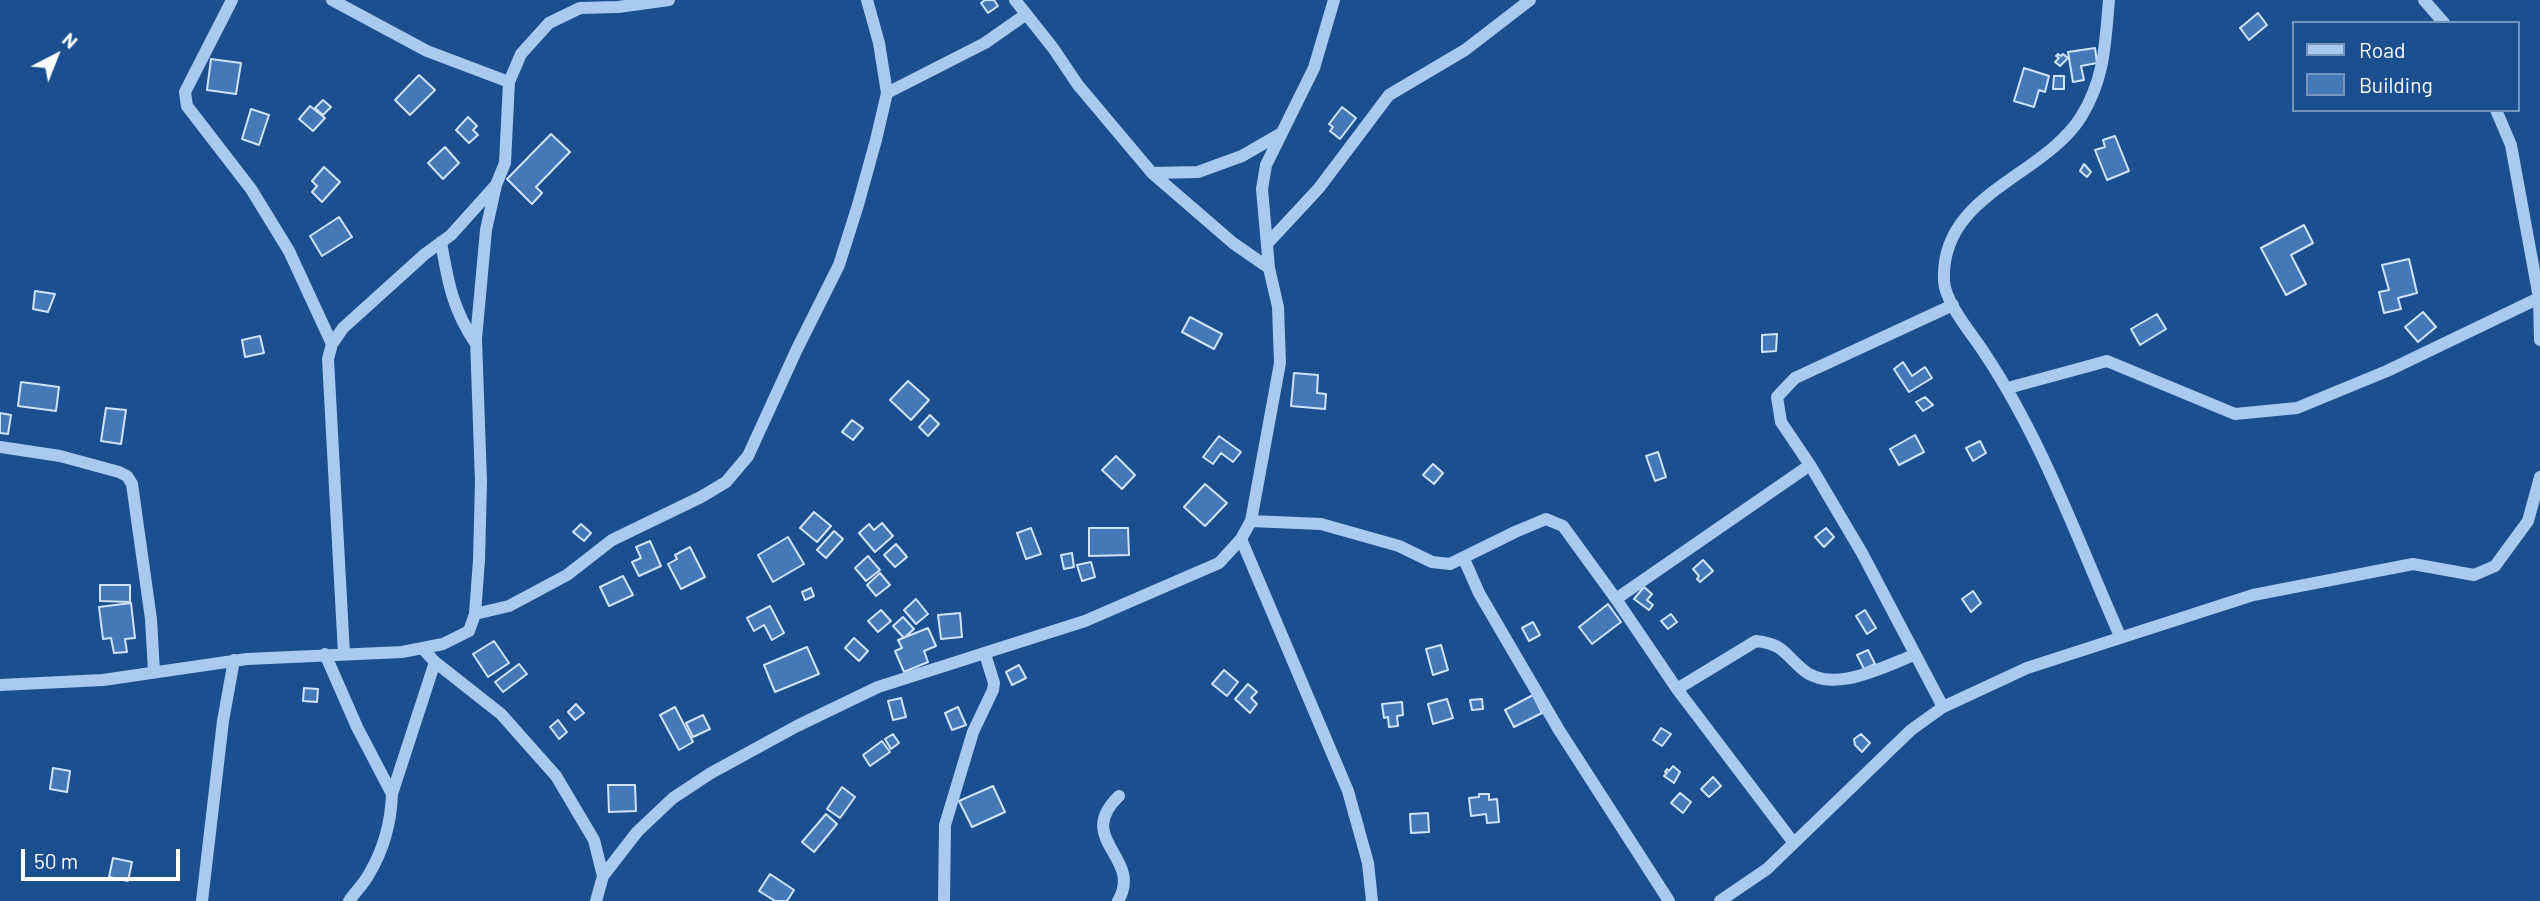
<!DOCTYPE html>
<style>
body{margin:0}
#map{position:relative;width:2540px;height:901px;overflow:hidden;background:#1b4f8f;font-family:Barlow,sans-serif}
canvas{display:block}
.legend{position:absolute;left:2292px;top:21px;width:228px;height:91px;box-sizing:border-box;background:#1b4f8f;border:2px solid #7695bc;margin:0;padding:9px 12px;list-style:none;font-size:21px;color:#fff}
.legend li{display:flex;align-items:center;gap:14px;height:35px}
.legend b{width:35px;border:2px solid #7695bc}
.north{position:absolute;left:21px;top:21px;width:70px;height:70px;-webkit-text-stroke:5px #1b4f8f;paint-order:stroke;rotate:42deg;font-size:19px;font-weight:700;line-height:28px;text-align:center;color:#fff}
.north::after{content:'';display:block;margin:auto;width:24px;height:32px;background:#fff;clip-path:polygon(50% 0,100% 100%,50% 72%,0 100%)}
.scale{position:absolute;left:21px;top:849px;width:159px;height:32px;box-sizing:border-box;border:4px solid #fff;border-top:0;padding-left:9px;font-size:21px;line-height:24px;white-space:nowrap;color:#fff;-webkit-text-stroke:5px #1b4f8f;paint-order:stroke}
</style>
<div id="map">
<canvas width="2540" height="901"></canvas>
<ul class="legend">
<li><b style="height:9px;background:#a9c9ee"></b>Road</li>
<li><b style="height:19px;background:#4478b7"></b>Building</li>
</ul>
<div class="north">N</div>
<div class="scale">50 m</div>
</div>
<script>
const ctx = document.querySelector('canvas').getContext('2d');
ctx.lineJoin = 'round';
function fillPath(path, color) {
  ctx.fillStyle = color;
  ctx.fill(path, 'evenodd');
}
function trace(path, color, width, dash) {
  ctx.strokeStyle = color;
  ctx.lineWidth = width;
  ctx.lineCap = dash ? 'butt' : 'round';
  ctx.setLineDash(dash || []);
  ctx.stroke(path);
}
const building = new Path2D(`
 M985,0H994L998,6L988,13L981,3Z
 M2258,13L2267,25L2249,40L2240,28Z
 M2095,48L2097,63L2081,66L2084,80L2073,82L2068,52Z
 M2058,54L2061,56L2063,54L2068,58L2060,66L2055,62L2059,58L2056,56Z
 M211,59L241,63L236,94L207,90Z
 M2024,68L2049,76L2045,92L2039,90L2034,107L2014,101Z
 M419,75L435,90L410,115L395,100Z
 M2054,76H2064V89H2053Z
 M323,100L331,107L323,115L315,108Z
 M310,106L325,118L313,131L299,119Z
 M1342,107L1356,118L1340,139L1330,131L1333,127L1329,124Z
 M251,109L269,115L259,145L242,139Z
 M468,117L477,126L473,130L478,135L469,143L456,130Z
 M551,134L570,152L536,187L542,193L532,204L507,179Z
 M2115,136L2129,171L2107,180L2095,150L2105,147L2103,140Z
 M445,147L459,163L443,179L428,163Z
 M2084,164L2091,172L2087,177L2080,171Z
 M324,167L340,182L322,202L312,192L317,186L312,181Z
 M339,217L352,237L322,256L310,236Z
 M2304,225L2313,243L2291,255L2306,284L2286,295L2261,248Z
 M2409,259L2417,293L2398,298L2401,309L2384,313L2379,292L2389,290L2382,265Z
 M35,291L55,294L48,312L33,309Z
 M2423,312L2436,327L2418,342L2405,327Z
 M2157,314L2166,329L2140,345L2131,329Z
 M1190,317L1222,334L1214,349L1182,332Z
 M1777,334L1776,351L1762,352V335Z
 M260,336L264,353L245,357L242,340Z
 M1903,362L1912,376L1925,367L1932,378L1909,392L1894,369Z
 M1294,373L1318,375L1317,393L1326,394L1325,409L1291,406Z
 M908,381L929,400L911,420L890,400Z
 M21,382L59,387L56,411L18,406Z
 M1925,397L1933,405L1923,411L1916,402Z
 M106,408L126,410L121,444L101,441Z
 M0,413L11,415L8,434L0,433Z
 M930,415L939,424L928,436L919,427Z
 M852,420L863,428L853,440L842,432Z
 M1915,435L1924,452L1899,465L1890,449Z
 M1219,436L1241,452L1233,462L1221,453L1213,464L1203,457Z
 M1980,441L1986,453L1973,461L1966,448Z
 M1658,452L1666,477L1655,481L1646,456Z
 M1116,456L1135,475L1122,489L1102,470Z
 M1433,464L1443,473L1434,484L1423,475Z
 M1205,484L1227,503L1205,526L1184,507Z
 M814,512L831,526L817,542L800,528Z
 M882,523L893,536L875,552L859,533L869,524L874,530Z
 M581,524L591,533L584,541L573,532Z
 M1031,528L1041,554L1026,559L1017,533Z
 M1089,528H1128L1129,555L1089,556Z
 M1826,528L1834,537L1824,547L1815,537Z
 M834,531L843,539L826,558L817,550Z
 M788,537L804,564L773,582L758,555Z
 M650,541L661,566L639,576L632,562L641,558L636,547Z
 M896,544L907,557L895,567L884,555Z
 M690,547L705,577L681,589L668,564L677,559L675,555Z
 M1072,553L1074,567L1064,569L1061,555Z
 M868,556L880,570L866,581L855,568Z
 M1703,560L1713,571L1700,582L1697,579L1699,576L1693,569Z
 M1091,562L1095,577L1082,581L1077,565Z
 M880,573L890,585L876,596L867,585Z
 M623,576L633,595L609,606L600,587Z
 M100,585H130V602L100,601Z
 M1644,587L1652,594L1647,600L1653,605L1649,610L1634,599Z
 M811,588L814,596L805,600L802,592Z
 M1973,591L1981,603L1971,612L1962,599Z
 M916,599L928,614L916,624L904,610Z
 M131,603L135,638L125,639L127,652L114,653L111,638L103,639L99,607Z
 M1608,604L1621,622L1592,644L1579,627Z
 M770,606L784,633L772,640L764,625L754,631L747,618Z
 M881,610L891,621L878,632L868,621Z
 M1865,610L1876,628L1867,634L1856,616Z
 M960,613L962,637L941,639L938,615Z
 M1671,614L1677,622L1668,629L1661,621Z
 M903,617L914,629L904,638L893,626Z
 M1533,622L1540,635L1529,641L1522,628Z
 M928,628L936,646L924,651L928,662L904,672L895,651L902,648L898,640Z
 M854,638L868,651L859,661L845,648Z
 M494,641L509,663L488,677L473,654Z
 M1441,645L1448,670L1433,675L1426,649Z
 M807,647L819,674L775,692L764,665Z
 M1868,650L1875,664L1864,669L1857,655Z
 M519,664L527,674L503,692L495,682Z
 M1019,665L1026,678L1012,685L1006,672Z
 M1224,670L1238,682L1227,696L1212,684Z
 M1248,684L1257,692L1251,698L1257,704L1250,713L1235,699Z
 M304,688L318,689L317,702L303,701Z
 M1533,695L1542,713L1514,727L1505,710Z
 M901,698L906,717L893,720L888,701Z
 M1447,699L1453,718L1433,724L1428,704Z
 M1482,699L1483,709L1472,710L1470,700Z
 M1402,702L1403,715L1397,716L1398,726L1389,727L1388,717L1384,718L1382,704Z
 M576,704L584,713L575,720L568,712Z
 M675,707L693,742L679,750L660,715Z
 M958,707L966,725L952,730L945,713Z
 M703,715L710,729L693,737L686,723Z
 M558,720L567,732L559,739L550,727Z
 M1661,728L1671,734L1662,746L1653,740Z
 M893,734L899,743L891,749L885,739Z
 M1861,734L1870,743L1862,752L1855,745L1854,739Z
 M882,741L890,752L870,766L863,755Z
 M1673,766L1680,772L1674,783L1664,776L1667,773L1665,772L1667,769L1669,771Z
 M53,768L70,771L67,792L50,789Z
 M1713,777L1721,786L1709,797L1701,789Z
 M608,785H635L636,811L609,812Z
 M993,786L1005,812L972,827L959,801Z
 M842,787L855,797L840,818L827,809Z
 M1680,793L1691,802L1683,813L1671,803Z
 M1479,794H1489V800L1497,799L1499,822L1487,823L1486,814L1471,816L1469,798L1479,797Z
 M1428,813L1429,832L1411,833L1410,814Z
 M826,814L837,824L814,852L802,842Z
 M113,858L132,862L128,881L109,877Z
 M770,874L794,890L787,901H775L759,891Z`);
fillPath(building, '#4478b7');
trace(building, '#cfe3fa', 2);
trace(new Path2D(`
 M232,0L185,92L187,106L251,189L289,251L332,344
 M332,0L427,51L509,82
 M1015,0L1053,48L1078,85L1152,173L1233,243L1269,268
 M2109,0C2105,44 2105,78 2081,117C2042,178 1940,194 1944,281C1945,303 1973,335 1985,354C2043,441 2078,541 2120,636
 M2424,0L2444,23
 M887,93L985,43L1025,15
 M2496,110L2511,145L2539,298L2540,340
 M1152,173L1198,172L1242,156L1280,134
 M441,242C448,283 453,310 476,344
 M1267,244L1319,188L1389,95L1465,50L1530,0
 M2008,388L2107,361L2235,414L2297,408L2387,371L2539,298
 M0,447L60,456L119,472L127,476L132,484L151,619L154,672
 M1251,521L1321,524L1399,546L1432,562L1450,564L1515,532L1546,519L1563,526L1616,599L1677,689L1793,842
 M1241,539L1348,791L1368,863L1372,901
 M1464,559L1479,593L1559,730L1669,901
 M1616,599L1810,465
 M475,614L509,606L567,575L612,540L701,497L726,482L748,456L797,349L839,265L858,205L876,140L887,93L879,43L867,0
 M422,648L435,662L501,714L556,776L594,840L603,876
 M325,654L357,727L392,794
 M344,654L328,359L332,344L343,328L425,254L451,235L495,186
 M0,685L103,680L247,659L402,652L443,644L469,631L475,614L479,560L481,482L476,339L486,230L496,185L505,163L509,82L521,54L549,23L580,8L618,7L669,0
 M1677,689L1756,641C1782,644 1783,652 1801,668C1830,696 1883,667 1914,655
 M1943,707L1862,553L1810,465L1781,422L1777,397L1795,378L1953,305
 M202,901L223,721L234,660
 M349,901C355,892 364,884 369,874C384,849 391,822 392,794L435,662
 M596,901L603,876L637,832L673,798L711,773L797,726L878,687L1085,621L1219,563L1241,539L1251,521L1280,363L1278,307L1269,268L1262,189L1266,165L1314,68L1334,0
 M944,901L945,825L973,732L993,690L994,683L985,654
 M1118,901C1144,857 1073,840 1119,796
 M1720,901L1767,869L1911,730L1943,707L2027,668L2253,595L2413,564L2474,575L2495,566L2528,521L2540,477`), '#a9c9ee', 12);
</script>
